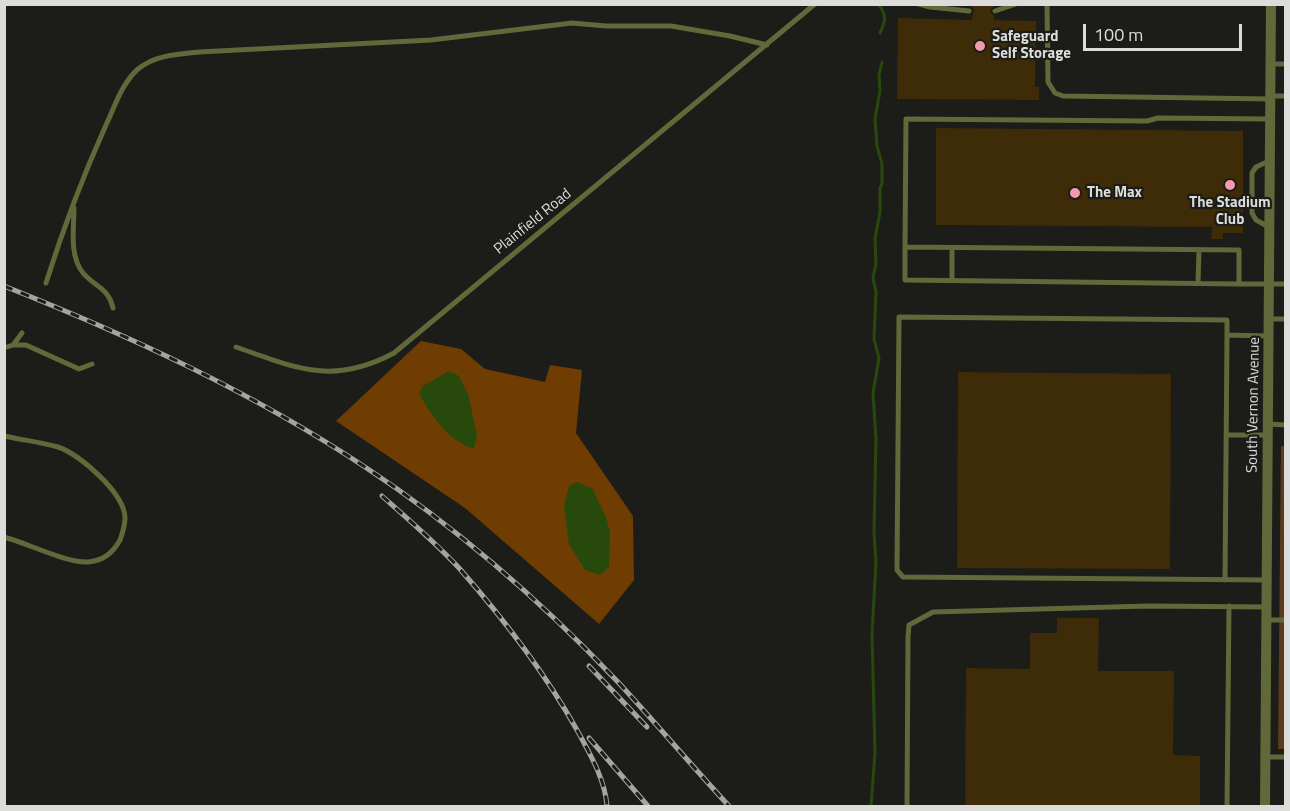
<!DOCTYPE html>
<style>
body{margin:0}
#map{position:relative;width:1290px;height:811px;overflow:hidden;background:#1c1c19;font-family:"Titillium Web",sans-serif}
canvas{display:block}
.frame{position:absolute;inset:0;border:6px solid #dcdcda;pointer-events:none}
.scale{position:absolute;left:1083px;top:24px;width:159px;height:27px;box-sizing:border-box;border:3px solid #dcdcda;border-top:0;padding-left:8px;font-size:18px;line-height:21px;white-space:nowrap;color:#dcdcda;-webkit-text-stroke:4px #1c1c19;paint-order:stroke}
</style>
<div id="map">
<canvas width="1290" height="811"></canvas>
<div class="frame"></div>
<div class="scale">100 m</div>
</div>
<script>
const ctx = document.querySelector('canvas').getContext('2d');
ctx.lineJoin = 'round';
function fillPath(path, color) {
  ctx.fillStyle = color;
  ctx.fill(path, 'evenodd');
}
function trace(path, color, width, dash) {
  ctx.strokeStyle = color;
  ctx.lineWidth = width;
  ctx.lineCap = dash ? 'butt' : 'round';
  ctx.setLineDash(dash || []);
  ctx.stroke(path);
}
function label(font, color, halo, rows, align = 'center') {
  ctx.font = font + ' "Titillium Web",sans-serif';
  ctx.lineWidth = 4.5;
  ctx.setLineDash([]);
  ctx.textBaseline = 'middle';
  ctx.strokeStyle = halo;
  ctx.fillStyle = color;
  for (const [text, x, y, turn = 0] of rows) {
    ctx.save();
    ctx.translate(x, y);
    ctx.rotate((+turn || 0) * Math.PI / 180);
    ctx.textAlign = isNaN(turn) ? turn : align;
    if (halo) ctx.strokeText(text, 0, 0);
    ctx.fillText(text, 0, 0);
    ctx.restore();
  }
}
fillPath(new Path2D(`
 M1281,446H1285L1286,749H1278Z`), '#5b3b1e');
fillPath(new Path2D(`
 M421,341L461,349L485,369L545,382L550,365L582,370L576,433L633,516L634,580L599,624L465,508L336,421Z`), '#6f3d01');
fillPath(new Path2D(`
 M449,371L459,376L468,394L477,435L474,449C447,440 433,417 419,394L423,386Z
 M577,482L592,488L606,517L610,532L609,567L600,575L585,570L569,544L564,507L569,486Z`), '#28490c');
trace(new Path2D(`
 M878,4C887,15 886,20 880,33
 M871,806L875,753L872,633L876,563L874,532L876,439L873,393L879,358L874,339L876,292L873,278L876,264L875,239L880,212V188L882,184V164L877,146L875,119L880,91L879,75L882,62`), '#28490c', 3);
fillPath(new Path2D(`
 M971,4H995L990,11L994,16V20L1036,21L1035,87H1039V100L897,99L898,18L971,20L974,11Z
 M936,128L1243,131V233H1223V239H1211L1212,227L936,225Z
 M958,372L1171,374L1170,569L957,568Z
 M1057,618H1099L1098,671H1174L1173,755L1200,756V807H965L966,668L1030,669V633H1057Z`), '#3e2b07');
trace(new Path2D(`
 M919,4L930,7L969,11
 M1047,4L1048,82L1055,93L1063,96L1271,99
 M995,11L1016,4
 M1271,64H1286
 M1271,96H1286
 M74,208C74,228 69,256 83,273C95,287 108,287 113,308
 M1269,227L1256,220L1252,213V173L1256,167L1269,161
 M905,247L906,119L1147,121L1158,118L1271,119
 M952,281V248
 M46,283C63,229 83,176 106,125C115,106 122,83 138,69C155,55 178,54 199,52L431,40L572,23L606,26H671L730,36L767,45
 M1198,283L1199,250
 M1239,284V250L905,247V280L1239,284H1286
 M1270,319H1286
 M13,345H26L79,369L92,364
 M236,347C296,368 332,386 394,353L815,4
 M4,348L13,345L22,333
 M1269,424L1286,425
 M1226,435H1269
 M4,436C22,440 41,442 58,447C80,454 125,494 125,518C125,524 122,535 120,540C113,553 102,561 88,562C66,563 27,543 4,537
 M1225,580L1227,335
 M1267,580L903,577L897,570L899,317L1227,320V335L1268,336
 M1267,620H1286
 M1266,757H1286
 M907,806L908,637L909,625L933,612L1148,606L1267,607
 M1227,806L1229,606`), '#616839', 5);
trace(new Path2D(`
 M1265,806L1271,4`), '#616839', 10);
const rail = new Path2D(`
 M4,286C130,336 252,392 365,467C456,527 542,602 617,681C655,722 691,765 729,806
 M382,496C408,519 435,542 459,568C503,618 545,673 577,730C590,754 605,779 607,806
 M589,666L647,727
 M589,738L648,806`);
trace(rail, '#a4a4a2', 5);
trace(rail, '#1c1c19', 3, [9]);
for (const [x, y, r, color] of [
 [980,46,6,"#f39aab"],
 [1230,185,6,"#f39aab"],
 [1075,193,6,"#f39aab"]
]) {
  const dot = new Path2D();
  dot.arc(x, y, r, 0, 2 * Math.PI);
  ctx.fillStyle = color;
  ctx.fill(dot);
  trace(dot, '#1c1c19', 2);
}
label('bold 15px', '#dcdcda', '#1c1c19', [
 ["Safeguard",992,37],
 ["Self Storage",992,54],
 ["The Max",1087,193],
 ["The Stadium",1230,203,"center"],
 ["Club",1230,220,"center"]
], 'left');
label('15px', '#dcdcda', '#1c1c19', [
 ["Plainfield Road",533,222,-39],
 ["South Vernon Avenue",1254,405,-89]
]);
</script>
